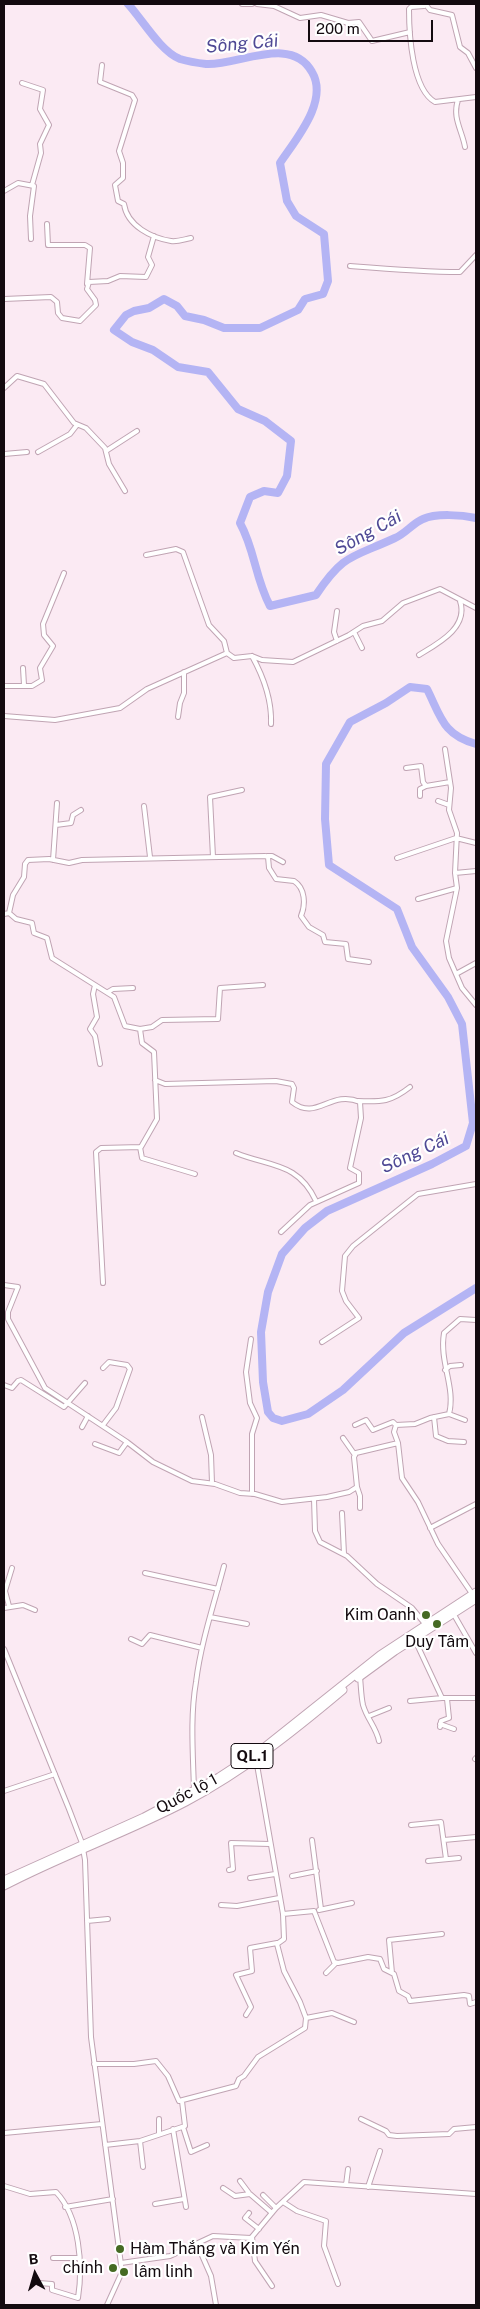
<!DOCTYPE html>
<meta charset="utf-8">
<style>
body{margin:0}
#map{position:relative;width:480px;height:2309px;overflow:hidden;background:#fbeaf3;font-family:"Public Sans",sans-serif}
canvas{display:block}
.frame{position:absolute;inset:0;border:5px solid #130a0f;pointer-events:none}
.north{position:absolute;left:10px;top:2249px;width:50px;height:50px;-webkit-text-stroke:4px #fff;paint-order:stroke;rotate:354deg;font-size:14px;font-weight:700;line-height:20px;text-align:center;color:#130a0f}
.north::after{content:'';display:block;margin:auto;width:18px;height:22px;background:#130a0f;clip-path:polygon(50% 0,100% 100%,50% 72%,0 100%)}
.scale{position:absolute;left:308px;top:20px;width:125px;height:22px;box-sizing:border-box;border:2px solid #130a0f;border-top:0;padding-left:6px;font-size:15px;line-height:18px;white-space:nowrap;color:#130a0f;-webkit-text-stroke:4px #fff;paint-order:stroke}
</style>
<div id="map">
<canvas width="480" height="2309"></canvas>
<div class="frame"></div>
<div class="north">B</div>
<div class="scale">200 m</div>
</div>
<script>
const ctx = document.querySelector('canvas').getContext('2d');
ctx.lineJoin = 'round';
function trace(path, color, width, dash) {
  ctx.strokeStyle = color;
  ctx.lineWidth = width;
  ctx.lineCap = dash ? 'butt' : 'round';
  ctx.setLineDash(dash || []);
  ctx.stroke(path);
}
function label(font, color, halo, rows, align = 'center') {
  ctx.font = font + ' "Public Sans",sans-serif';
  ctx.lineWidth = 4.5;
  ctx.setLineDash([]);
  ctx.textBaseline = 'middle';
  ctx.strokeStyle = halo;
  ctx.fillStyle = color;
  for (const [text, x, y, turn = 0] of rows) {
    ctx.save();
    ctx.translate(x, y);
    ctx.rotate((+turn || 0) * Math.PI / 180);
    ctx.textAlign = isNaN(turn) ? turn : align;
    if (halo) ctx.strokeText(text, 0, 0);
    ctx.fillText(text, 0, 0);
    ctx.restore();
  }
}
trace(new Path2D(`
 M128,4C142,19 161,52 180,59C187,61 198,63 206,64C238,66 291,34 312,72C329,101 296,139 280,163L287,201L296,216L324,234L328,281L323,294L305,299L298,310L260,328H224L204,320L185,316L177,306L164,299L149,308L134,311L126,315L114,330L132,342L153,350L178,367L208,372L238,409L265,421L291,441L287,476L278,493L264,491L250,497L240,523C255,550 255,578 270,606L316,595C344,553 352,558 395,538C405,534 413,523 423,519C436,513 462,515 476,518
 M476,744C443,735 441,717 427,689L410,687L386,703L350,722L326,764L325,819L329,865L397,909L412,947L448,997L462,1024L473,1123L466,1146L432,1164L327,1211L305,1228L282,1254L268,1292L261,1332L263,1382L268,1412L273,1418L282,1421L308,1414L343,1390L404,1333L476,1288`), '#b4b4f4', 8);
const minor = new Path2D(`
 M242,4H252
 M257,4L274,6L300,18L321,15L348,23L359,22L372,41L410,32
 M426,4L424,6L411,7L409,9C409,34 412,89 435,102L476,97
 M426,5L430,10L452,15L460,47L468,53L476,68
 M102,65L100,82L132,95L135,100L119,151L123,163V178L115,185L118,201L124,204C127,226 152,238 171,241C178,242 185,239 191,238
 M22,83L43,90L40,109L49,125L40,144L41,153L32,185
 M458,100C452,118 462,130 465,147
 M4,191L18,183L34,186L30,216L31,239
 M47,224L48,245H85L90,248L87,284
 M350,266C387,269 423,272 460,272L476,255
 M4,299L51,297L57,302L58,313L62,318L80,321L96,305L95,300L87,289L89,282L108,281L120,276L146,277L152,265L148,257L154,236
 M4,388L17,376L44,384L74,423L86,428L105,448L109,464L125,491
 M106,451L137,431
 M38,452L70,434L77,425
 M4,454L27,452
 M146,555L176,549L183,552L209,625L224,641L227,653L234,658L252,656L262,660L293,662L349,635L363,626L382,621L403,603L440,589L476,608
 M354,632L362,648
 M337,641L334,632L337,611
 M419,655C437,644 469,628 460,601
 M252,656C263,676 272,701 271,724
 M23,668L24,685
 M4,686H32L42,680L40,668L53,646L44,635L43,624L64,573
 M4,716L55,720L120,708L147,689L227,653
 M178,717L180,703L184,693V672
 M445,749L451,788L449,810L457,833L455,873L457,888L446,941L449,958L462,988L476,1005
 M406,768L421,766L423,782L426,786L450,782
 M420,796V789L426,786
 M438,801L449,805
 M144,806L150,857
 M56,825L71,823L73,815L81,810
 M267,856H272L283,862
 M213,857L210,797L242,790
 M397,858L456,838L476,843
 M53,860L57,803
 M455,873L476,871
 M418,899L457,888
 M9,913L13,895L24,877L25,864L28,860L49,859L69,863L82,860L265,856L268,857L269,868L276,879L294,881C305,888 306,904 301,916L309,927L323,935L325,942L346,944L348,959L369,962
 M4,914L9,913L16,919L32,923L34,933L47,938L52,958L114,997L125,1026L140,1029L142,1043L154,1052L157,1119L141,1147L101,1148L96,1152L103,1283
 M456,974L476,963
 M95,985L93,994L97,1017L90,1029L95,1036L100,1064
 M108,992L113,989L133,988
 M140,1029L152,1027L162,1020L218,1019L220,988L263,985
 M155,1080L165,1084L276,1081L292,1084L294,1088L292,1102C317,1122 330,1089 360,1102L361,1118L350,1168L359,1173V1183L310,1205L281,1232
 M358,1101C382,1102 391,1102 410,1087
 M140,1147L142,1158L195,1174
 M236,1153C270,1167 298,1162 316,1201
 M4,1285L18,1287L8,1312V1319L45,1388L127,1442L153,1462L192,1481L215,1484L240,1493L255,1494L282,1502L327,1497L349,1492L357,1487L354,1457L356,1453L398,1443
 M251,1339L246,1372L250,1403L257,1418L252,1434V1494
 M322,1342L359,1318L346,1301L342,1291L345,1256L353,1246L418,1194L476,1184
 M445,1370L450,1366L461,1365
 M4,1385L12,1388L18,1381L21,1380L64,1407L85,1383
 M449,1414L465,1420
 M202,1417L211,1455L212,1483
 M434,1417L436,1436L448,1441L464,1442
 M103,1425L116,1408L130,1369L127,1365L109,1362L103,1368
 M355,1425L366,1420L373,1430L393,1422L396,1425
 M82,1427L88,1416
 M343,1438L355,1455
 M95,1444L119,1453L127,1442
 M357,1487L360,1496V1508
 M314,1499L315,1531L320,1542L347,1556L377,1584L412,1608L426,1625
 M342,1513L344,1554
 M430,1528L476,1504
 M145,1573L218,1589
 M473,1595L438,1544L418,1502L402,1478L398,1443L394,1432L396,1425L415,1424L430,1418L449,1414C456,1388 439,1362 444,1333L460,1319L476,1320
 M9,1606L5,1591L12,1568
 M4,1608L23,1605L35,1610
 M453,1613L476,1653
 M210,1617L247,1624
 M414,1638L442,1698H476
 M131,1639L142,1644L150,1635L202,1648
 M4,1649L69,1809L82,1843L85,1860L91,2037L122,2272L107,2305
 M360,1677C361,1686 361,1696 363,1705C367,1719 376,1727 379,1741
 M410,1701L442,1698
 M369,1716L389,1708
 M440,1724L454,1729
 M440,1727L441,1721L449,1718L447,1699
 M256,1759L283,1914L314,1911L334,1962L338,1963L368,1957L380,1959L384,1969L394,1974L399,1991L408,1996L410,2001L464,1995L469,1996L470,2004L476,2002
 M475,1759L476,1758
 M194,1790C193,1754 190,1717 196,1682C201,1642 214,1604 224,1566
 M4,1791L55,1774
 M411,1825L441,1822L446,1859
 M312,1840L321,1909
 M444,1840L476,1837
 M428,1861L459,1858
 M229,1870L233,1869L231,1843L270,1844
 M292,1876L317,1871
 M250,1878L275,1874
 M221,1905L237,1906L279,1898
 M319,1910L352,1903
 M283,1914L284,1939L277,1944L284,1971L300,2002L306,2018L332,2013L354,2022
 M87,1921L108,1919
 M326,1973L336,1963
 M392,1973L389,1940L442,1934
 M246,2015L251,2007L236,1975L252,1971L250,1948L277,1943
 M94,2064H134L156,2061L168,2076L179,2101L236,2086L239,2079L244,2076L258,2057L305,2028L306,2018
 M361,2119L386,2131L389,2135L397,2136L449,2134L454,2129L476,2127
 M183,2127L191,2152L207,2145
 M173,2129L186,2207
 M4,2133L102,2124
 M159,2134V2119
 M140,2141L143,2167
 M105,2145L140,2141L185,2126L182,2101
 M240,2181L249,2193
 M346,2185L348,2169
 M4,2186L30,2194L56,2192C80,2217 83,2266 78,2298L52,2290V2284L39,2283
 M368,2187L380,2151
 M223,2188L235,2196L250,2194L272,2213
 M263,2195L276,2208
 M283,2202L297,2211L326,2221L324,2246L338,2284
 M155,2204L184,2199
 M65,2207L113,2199
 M249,2213L245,2218L259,2229
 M252,2237L255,2261L272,2286
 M197,2244L211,2276L216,2305
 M53,2258H79
 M121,2263L170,2256L213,2236L251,2238L276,2208L304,2182L476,2194`);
const trunk = new Path2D(`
 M358,1678L395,1651L476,1599
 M4,1880L144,1817L219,1777L262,1749L380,1655L476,1592
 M4,1886C63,1855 127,1833 186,1802C244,1771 293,1732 343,1690`);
trace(minor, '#c0a4b3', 6);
trace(trunk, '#c0a4b3', 9);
trace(minor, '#fff', 4);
trace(trunk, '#fff', 7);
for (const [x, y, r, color] of [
 [426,1615,5,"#456a23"],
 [437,1624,5,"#456a23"],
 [120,2249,5,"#456a23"],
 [113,2268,5,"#456a23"],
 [124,2272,5,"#456a23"]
]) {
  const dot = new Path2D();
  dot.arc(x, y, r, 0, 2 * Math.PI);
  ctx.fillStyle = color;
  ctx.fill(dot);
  trace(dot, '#fff', 2);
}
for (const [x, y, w] of [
 [252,1756,42]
]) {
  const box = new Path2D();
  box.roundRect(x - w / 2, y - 12.5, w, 25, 4);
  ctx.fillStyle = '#fff';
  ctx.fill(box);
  trace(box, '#130a0f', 1);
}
label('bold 15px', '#130a0f', null, [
 ["QL.1",252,1756]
]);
label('16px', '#130a0f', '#fff', [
 ["Kim Oanh",416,1615],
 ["Duy Tâm",437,1642,"center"],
 ["Hàm Thắng và Kim Yến",130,2249,"left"],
 ["chính",103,2268],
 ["lâm linh",134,2272,"left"]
], 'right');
label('16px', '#130a0f', '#fff', [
 ["Quốc lộ 1",187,1794,-28]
]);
label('italic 18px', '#4f4995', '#fff', [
 ["Sông Cái",242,44,-5],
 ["Sông Cái",368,533,-29],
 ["Sông Cái",415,1153,-25]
]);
</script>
